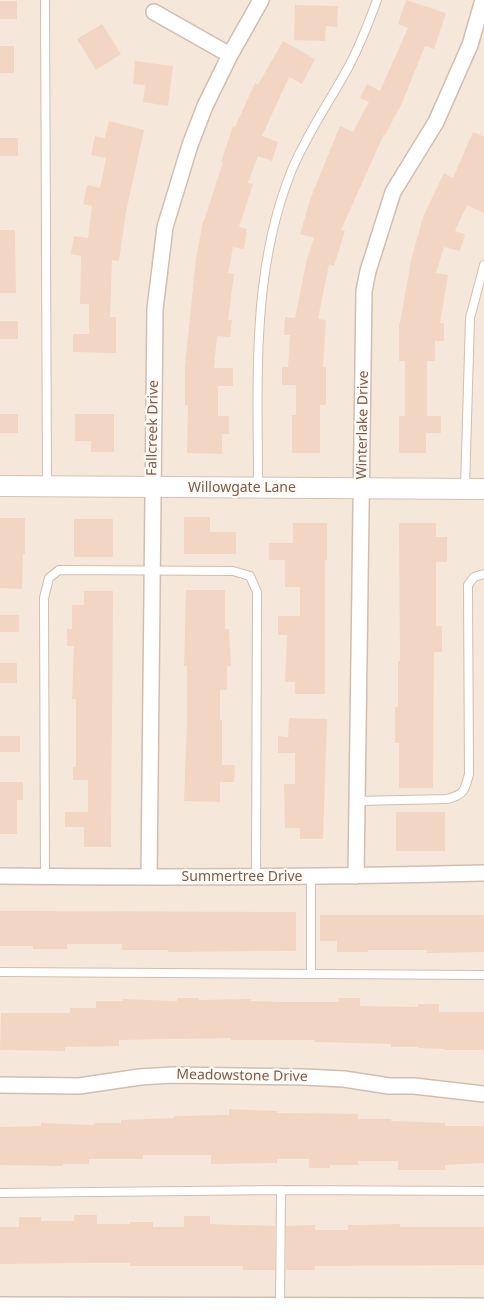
<!DOCTYPE html>
<style>
body{margin:0}
canvas{display:block;background:#fdf6ec}
</style>
<canvas width="484" height="1310"></canvas>
<script>
const ctx = document.querySelector('canvas').getContext('2d');
ctx.lineJoin = 'round';
function fillPath(path, color) {
  ctx.fillStyle = color;
  ctx.fill(path, 'evenodd');
}
function trace(path, color, width, dash) {
  ctx.strokeStyle = color;
  ctx.lineWidth = width;
  ctx.lineCap = dash ? 'butt' : 'round';
  ctx.setLineDash(dash || []);
  ctx.stroke(path);
}
function label(font, color, halo, rows, align = 'center') {
  ctx.font = font + ' "Noto Sans",sans-serif';
  ctx.lineWidth = 4.5;
  ctx.setLineDash([]);
  ctx.textBaseline = 'middle';
  ctx.strokeStyle = halo;
  ctx.fillStyle = color;
  for (const [text, x, y, turn = 0] of rows) {
    ctx.save();
    ctx.translate(x, y);
    ctx.rotate((+turn || 0) * Math.PI / 180);
    ctx.textAlign = isNaN(turn) ? turn : align;
    if (halo) ctx.strokeText(text, 0, 0);
    ctx.fillText(text, 0, 0);
    ctx.restore();
  }
}
fillPath(new Path2D(`
 M0,0H484V1310H0Z`), '#f5e8da');
fillPath(new Path2D(`
 M406,0L446,13L434,49L425,46L402,103L385,135L384,134L341,230L345,231L334,266L329,264L318,319L326,320L323,367H326V405H320V453H292V415H296V385H282V367H288L290,335H284L285,317L295,318L307,259L314,238L300,234L311,197L340,126L353,132L369,102L360,98L367,84L380,91L408,28L398,24Z
 M0,1H17V19H0Z
 M295,5L338,6L337,27L326,26L325,41L294,40Z
 M102,24L121,54L96,70L77,39Z
 M283,41L315,59L302,84L289,77L262,136L278,142L272,161L258,156L248,183L253,184L239,227L247,229L244,249L233,247L228,273L234,274L228,320H232L230,337L217,336L214,368H233V386H218V416H229V434H222V454L187,453L188,405H185V366L196,258L203,221H204L223,162H221L233,126L235,127L255,83L258,85Z
 M0,46H14V73H0Z
 M135,61L173,66L168,106L143,102L145,85L133,84Z
 M109,121L144,130L126,212L119,261L112,260L110,317H116V353L73,352V334H89V304H80L81,256L71,254L74,236L88,238L92,206L83,204L87,185L100,188L106,158L91,155L95,136L105,138Z
 M473,132L484,136V213L467,205L455,231L465,234L460,251L444,247L436,273L448,275L440,323H444V341H435V361H427V416H441V433H426V453H399V416H405V361H399V323H400L411,261L423,217L444,173L453,178Z
 M0,138H18V156H0Z
 M0,230H15L16,293H0Z
 M0,321H18V339H0Z
 M0,414H18V433H0Z
 M75,414H114V452H91V441H75Z
 M184,517H210V532H236V554H184Z
 M0,518H25V554H23L22,589L0,588Z
 M74,519H113V557H74Z
 M293,523H327V560H325V694H295V682H285L287,635H278V616H300V587H285V560H269V543H293Z
 M399,523H436V537H447V562H436V626H442V652H434L433,788H399V743H395V707H398V661H400Z
 M186,590H225V629H229L231,666H227V690H220V720H222V765H235L234,782H220V802L184,801L187,720V666H184Z
 M84,591H113L111,847H84V827H65V812H88V780H73V767H76V699H72L74,646H67V629H72V605H84Z
 M0,615H19V632H0Z
 M0,663H17V683H0Z
 M289,718L327,719L323,839H300V828H285L284,784H295V753H278V736L288,737Z
 M0,736H20V752H0Z
 M0,782H23V800H17V834H0Z
 M396,812H445V851H396Z
 M0,911L296,912V951L168,952V950H122V944H67V949H33V946H0Z
 M320,915H484V952L427,953V950H368V952H337V941H320Z
 M177,998H199V1000L251,999V1001L277,1002H339V998H360V1006L418,1007V1004H439V1012H484V1050H444V1049L418,1048V1047H391V1044L315,1042V1040H231V1038L119,1040V1046L65,1047V1051L0,1050L1,1013H70V1008H96V1001H123V999L177,1001Z
 M229,1109L277,1111V1113L358,1114V1119H391V1121L445,1123V1126H484V1163L445,1165V1170H398V1161H358V1165H330V1168H309V1159H277V1163L211,1164V1155H143V1159H89V1164H63V1166L0,1165V1127L41,1126V1123L94,1125V1123H121V1120L174,1118V1116L229,1115Z
 M74,1215H97V1224H130V1222H153V1227H184V1216H210V1224L275,1226V1270H243V1266H130V1263H97L0,1264V1227H19V1217H41V1221H74Z
 M400,1224V1227H484V1265L315,1266V1270H286V1226L315,1225V1230H348V1225Z`), '#f3d5c3');
const lane = new Path2D(`
 M45,0L47,485
 M258,486C258,380 251,272 291,172C306,135 330,101 349,66C360,45 369,22 377,0
 M465,488L470,318L484,265
 M357,801L447,799C464,795 465,790 469,774L468,585L474,577L484,574
 M45,876L44,598L49,578L59,570L233,571L250,576L257,592L256,877
 M311,876V974
 M0,972L484,975
 M281,1190L484,1191
 M0,1193L281,1190L280,1305`);
const street = new Path2D(`
 M154,12L230,55
 M0,876C161,878 323,877 484,873
 M356,876L364,291L368,271L393,192L436,122L470,45L483,0
 M149,877L155,309L165,227L190,145L205,106L230,55L261,0
 M0,1085L79,1086L140,1077L172,1075L303,1077L344,1079L389,1086H414L484,1094
 M0,1305L484,1306`);
const secondary = new Path2D(`
 M0,486L484,489`);
trace(lane, '#d1beb0', 10);
trace(street, '#d1beb0', 18);
trace(secondary, '#d6c0b0', 22);
trace(lane, '#fff', 8);
trace(street, '#fff', 15);
trace(secondary, '#fff', 20);
label('14px', '#7a5c4d', '#fffaf3', [
 ["Winterlake Drive",363,425,-89],
 ["Fallcreek Drive",153,428,-89],
 ["Willowgate Lane",242,488],
 ["Summertree Drive",242,877],
 ["Meadowstone Drive",242,1076,1]
]);
</script>
